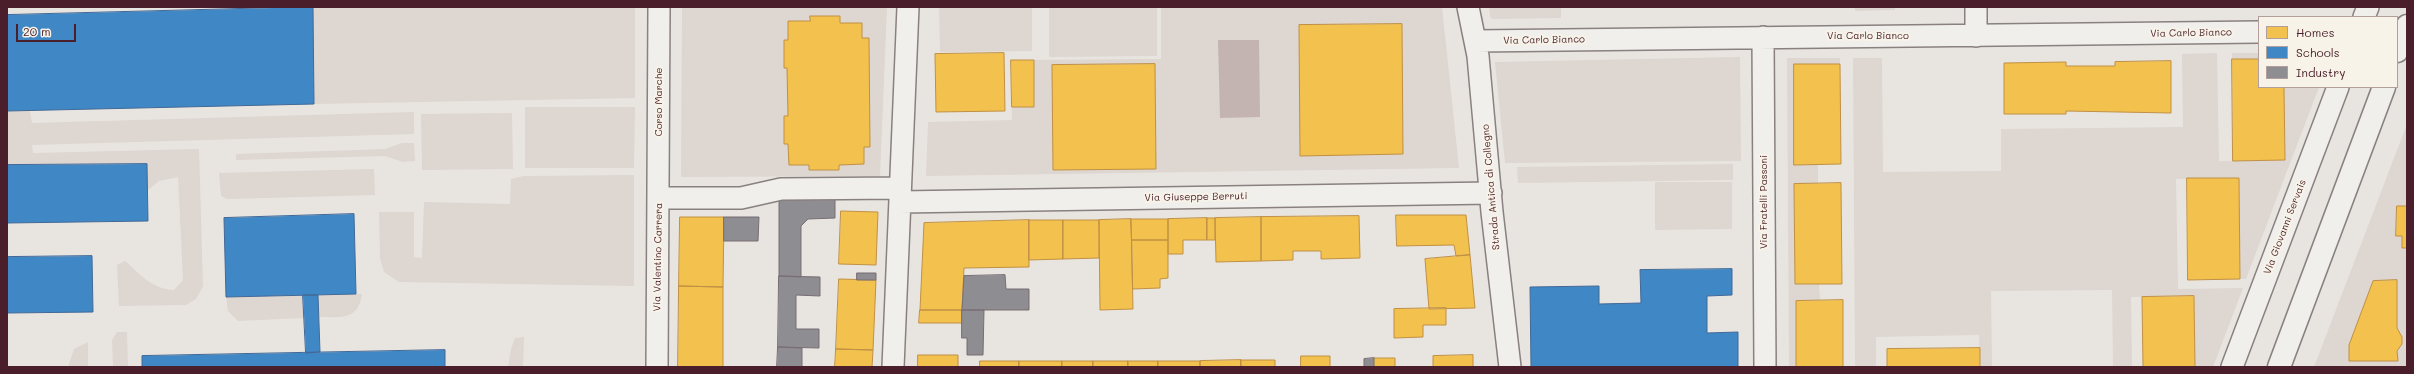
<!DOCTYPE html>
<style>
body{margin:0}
#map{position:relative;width:2414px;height:374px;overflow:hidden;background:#e8e5e0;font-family:Mali,sans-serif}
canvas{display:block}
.frame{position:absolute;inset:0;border:8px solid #4a1f2b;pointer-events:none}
.legend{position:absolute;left:2258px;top:16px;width:140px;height:72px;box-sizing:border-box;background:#f7f3e8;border:1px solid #b29e9c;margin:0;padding:5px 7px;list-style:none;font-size:12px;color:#4a1f2b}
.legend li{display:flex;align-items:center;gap:8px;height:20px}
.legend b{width:20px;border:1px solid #b29e9c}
.scale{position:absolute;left:16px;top:24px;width:60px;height:18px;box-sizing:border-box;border:2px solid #4a1f2b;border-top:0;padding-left:5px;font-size:12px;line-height:14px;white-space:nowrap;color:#4a1f2b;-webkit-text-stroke:3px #f7f3e8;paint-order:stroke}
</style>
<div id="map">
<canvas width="2414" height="374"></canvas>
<div class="frame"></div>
<ul class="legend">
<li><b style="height:11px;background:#f2c14e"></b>Homes</li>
<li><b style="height:11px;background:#3f88c5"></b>Schools</li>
<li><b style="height:11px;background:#8d8d92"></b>Industry</li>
</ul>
<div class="scale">20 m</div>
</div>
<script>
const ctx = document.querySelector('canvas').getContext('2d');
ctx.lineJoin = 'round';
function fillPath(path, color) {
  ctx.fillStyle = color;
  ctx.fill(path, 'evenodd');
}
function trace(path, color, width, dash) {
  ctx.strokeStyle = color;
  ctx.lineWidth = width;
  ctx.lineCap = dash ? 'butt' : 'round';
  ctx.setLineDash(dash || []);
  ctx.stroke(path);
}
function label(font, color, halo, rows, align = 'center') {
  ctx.font = font + ' Mali,sans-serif';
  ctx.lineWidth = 4;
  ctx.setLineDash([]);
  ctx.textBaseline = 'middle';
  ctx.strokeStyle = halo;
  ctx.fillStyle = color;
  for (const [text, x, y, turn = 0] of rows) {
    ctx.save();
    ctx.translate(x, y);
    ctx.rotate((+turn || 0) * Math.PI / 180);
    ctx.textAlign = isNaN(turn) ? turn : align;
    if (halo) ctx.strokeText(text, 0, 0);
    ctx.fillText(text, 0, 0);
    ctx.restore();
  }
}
fillPath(new Path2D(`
 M313,7H635V98L314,104Z
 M682,7H887L880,176L681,177Z
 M939,7H1032V51L940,52Z
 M1049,7H1157V56L1049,57Z
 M1161,7H1442L1459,168L926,176L928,122L1012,120L1011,60L1161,59Z
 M1489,7H1561V18L1492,19L1490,16Z
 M1855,7H1895V10L1855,11Z
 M2217,53L2219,161L2285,160L2284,87H2319L2246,279H2240L2239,178L2176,179L2178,289L2243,288L2213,367H2195L2194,296L2131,297L2132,367H2113L2112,290L1991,291L1992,367H1980L1979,335L1876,337V367H1855L1853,58H1882L1883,172L2001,171V129L2183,127L2182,54Z
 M2232,53H2259V59H2232Z
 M1740,57L1741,161L1505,163L1495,62Z
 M1787,58H1840V64L1794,65V165H1818V184H1794L1795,284H1819L1820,300L1796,301V367H1789Z
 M525,107H635L634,168H525Z
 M7,111H30L32,123L414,112V134L32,145L33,153L199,149L203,286L196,299L186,305L119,306L117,265L125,261C141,275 152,289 174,290L183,280L178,177L159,181L148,190L147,164L7,165Z
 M512,113L513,169L422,170L421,114Z
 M2407,124V367H2314Z
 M402,143H414L415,161L403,162L385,156L236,160V154L385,149Z
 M1733,164V180L1518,183L1517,167Z
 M374,169L375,195L227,199L221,196L219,173Z
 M634,175V286L399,282L384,272L380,259L379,212H414V257L422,258L424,202L510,204L511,179L523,176Z
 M1655,182H1732V229L1655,230Z
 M362,294C358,321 341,317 319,317L318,295Z
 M303,295L304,318L238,321L228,311L226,297Z
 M117,332H127L128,367H113L112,340Z
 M524,337L523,367H508L511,349L515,338Z
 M88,342V367H68L74,349Z`), '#ded6d0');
fillPath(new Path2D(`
 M1218,40H1259L1260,117L1220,118Z`), '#c3b4b1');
const homes = new Path2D(`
 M810,16H840V23H862V38H869L870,147H864V164L839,165V170H809V165H789L788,144H784V116H788L787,68H784V40H788V21H810Z
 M1402,24L1403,154L1300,156L1299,25Z
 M1004,53L1005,111L936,112L935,54Z
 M2232,59H2259V87H2284L2285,160L2233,161Z
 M1011,60H1034V107H1012Z
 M2171,61V113L2066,111V114H2004V63L2066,62V66H2115V62Z
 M1155,64L1156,169L1053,170L1052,65Z
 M1794,64H1840L1841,164L1794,165Z
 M2187,178H2239L2240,279L2188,280Z
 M1841,183L1842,284H1795L1794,184Z
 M2397,206H2407V248H2402V236H2396Z
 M841,211L878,212L876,265L839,264Z
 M1396,215H1466L1470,255L1456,256L1454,245L1397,246Z
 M1359,216L1360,258L1321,259V251H1293V260L1261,261V217Z
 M680,217H724L723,287L679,286Z
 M1261,217V261L1216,262L1215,218Z
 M1207,218H1215V240H1207Z
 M1207,218V240H1183V254H1168V219Z
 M1131,219H1168V240H1132Z
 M1131,219L1133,309L1100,310L1099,220Z
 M1029,220H1063V259L1029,260Z
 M1029,220V267L964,268L962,310H920L924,223Z
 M1063,220H1099V258L1063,259Z
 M1132,240H1168V278L1160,279V288L1133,289Z
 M1470,255L1475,308L1429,309L1425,259Z
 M839,279L876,280L873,350L836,349Z
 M2397,280V328L2402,337V344L2397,351L2398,361H2349V345L2373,281Z
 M679,286L723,287V367H678Z
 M2194,296L2195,367H2143L2142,297Z
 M1843,300V367H1796V301Z
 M1446,308V325H1423V337L1394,338V309Z
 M920,310H962V323H919Z
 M1980,348V367H1887V349Z
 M836,349L873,350L872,367H835Z
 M918,355H958V367H918Z
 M1473,355V367H1433V356Z
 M1301,356H1330V367H1301Z
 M1374,358H1395V367H1374Z
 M1241,360H1275V367H1241Z
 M1241,360V367H1200V361Z
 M980,361H1019V367H980Z
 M1019,361H1062V367H1019Z
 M1062,361H1093V367H1062Z
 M1093,361H1128V367H1093Z
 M1128,361H1158V367H1128Z
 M1158,361H1200V367H1158Z`);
fillPath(homes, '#f2c14e');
trace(homes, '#c09044', 1);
const schools = new Path2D(`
 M313,7L314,104L7,111V15Z
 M147,164L148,221L7,223V165Z
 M354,214L356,294L226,297L224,218Z
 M92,256L93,312L7,313V257Z
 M1732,269V295L1707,296V333L1738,332V367H1531L1530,287L1599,286V304L1641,303L1640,270Z
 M303,295H318L320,352L306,353Z
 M445,350V367H142V356Z`);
fillPath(schools, '#3f88c5');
trace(schools, '#426897', 1);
const industry = new Path2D(`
 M835,200V218L808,219L801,226V277L779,276V201Z
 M724,217H759L758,241H724Z
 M857,273H876V280H857Z
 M1005,275L1006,289H1029V310H962L964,276Z
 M779,276L820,277V296L796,295V329H819V348L778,347Z
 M962,310H984L983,355H967V338H962Z
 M778,347L802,348V367H777Z
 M1374,358V367H1364V359Z`);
fillPath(industry, '#8d8d92');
trace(industry, '#796c73', 1);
const street = new Path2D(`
 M1468,7L1478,56L1492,212L1510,367
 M1976,7V36
 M2364,17L2368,7
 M1763,37L1765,367
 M1476,41L2259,32
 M658,198H741L781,189L900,188
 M900,202L1491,193
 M657,367L659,7
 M893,367L908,7
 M2232,367L2338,87`);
const secondary = new Path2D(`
 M2397,51L2407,26
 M2279,367L2384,87`);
trace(street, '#898080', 24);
trace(secondary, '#898080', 25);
trace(street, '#f0efeb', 21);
trace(secondary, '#f0efeb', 22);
label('10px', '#4a1f2b', '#f7f3e8', [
 ["Via Carlo Bianco",2191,33,-1],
 ["Via Carlo Bianco",1868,36],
 ["Via Carlo Bianco",1544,40,-1],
 ["Corso Marche",659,102,-90],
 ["Strada Antica di Collegno",1491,187,-95],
 ["Via Giuseppe Berruti",1196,197,-1],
 ["Via Fratelli Passoni",1764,202,-90],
 ["Via Giovanni Servais",2285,227,-69],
 ["Via Valentino Carrera",658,257,-89]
]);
</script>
